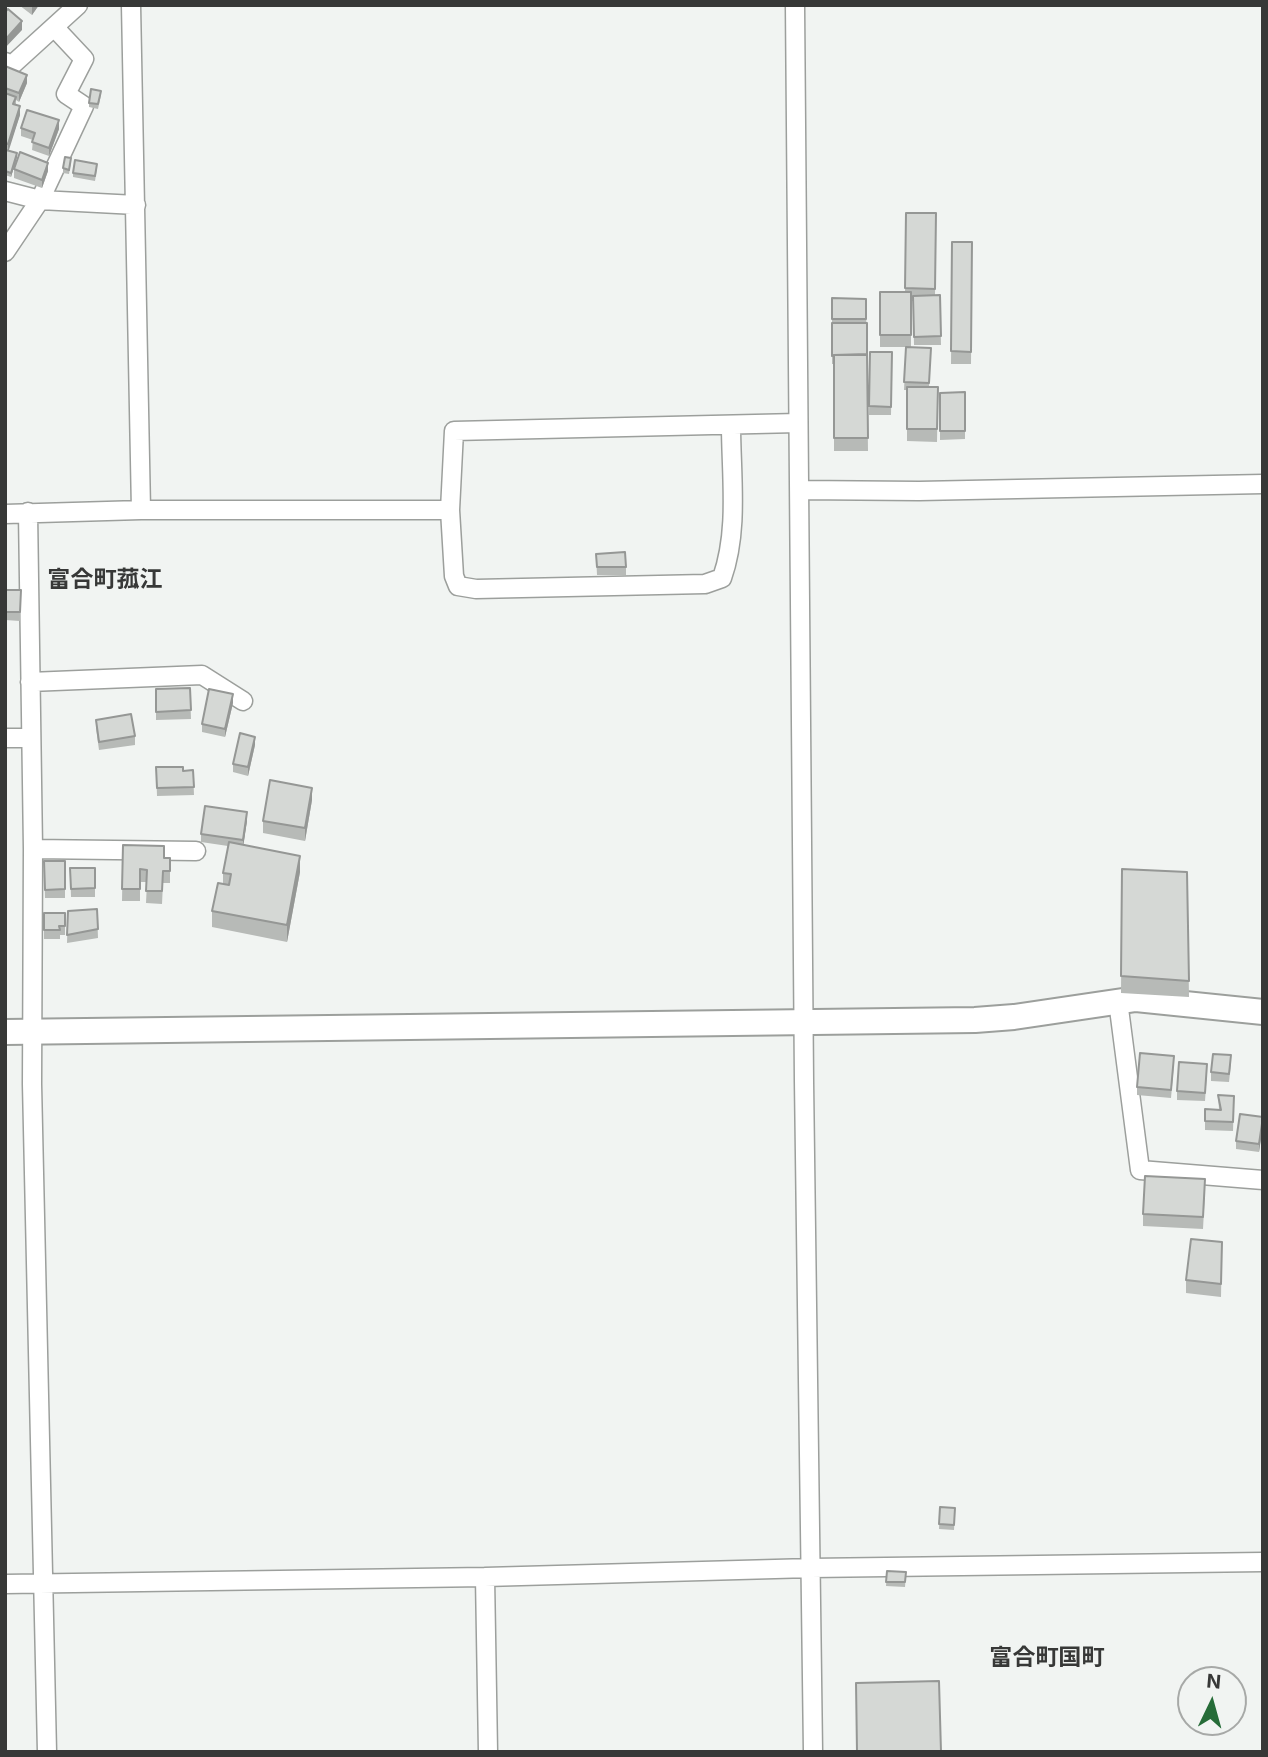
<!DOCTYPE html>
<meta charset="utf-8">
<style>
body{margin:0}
#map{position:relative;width:1268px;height:1757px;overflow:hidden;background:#f1f4f2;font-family:Inter,sans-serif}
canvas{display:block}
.frame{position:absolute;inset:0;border:7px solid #373837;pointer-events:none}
.north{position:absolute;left:1177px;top:1666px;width:70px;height:70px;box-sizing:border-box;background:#f1f4f2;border:2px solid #a7a9a7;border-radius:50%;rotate:5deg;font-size:19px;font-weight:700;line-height:28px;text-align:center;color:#373837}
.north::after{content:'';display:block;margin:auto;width:24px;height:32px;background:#266c38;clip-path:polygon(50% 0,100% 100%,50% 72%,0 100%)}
</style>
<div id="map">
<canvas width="1268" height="1757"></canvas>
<div class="frame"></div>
<div class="north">N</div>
</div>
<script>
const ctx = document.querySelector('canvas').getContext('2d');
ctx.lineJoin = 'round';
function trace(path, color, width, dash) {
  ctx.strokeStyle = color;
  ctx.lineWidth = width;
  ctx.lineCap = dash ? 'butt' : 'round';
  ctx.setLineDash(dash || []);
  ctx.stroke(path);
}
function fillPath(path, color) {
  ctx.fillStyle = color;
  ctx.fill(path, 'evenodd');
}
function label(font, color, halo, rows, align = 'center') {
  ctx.font = font + ' Inter,"Noto Sans JP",sans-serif';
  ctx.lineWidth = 7;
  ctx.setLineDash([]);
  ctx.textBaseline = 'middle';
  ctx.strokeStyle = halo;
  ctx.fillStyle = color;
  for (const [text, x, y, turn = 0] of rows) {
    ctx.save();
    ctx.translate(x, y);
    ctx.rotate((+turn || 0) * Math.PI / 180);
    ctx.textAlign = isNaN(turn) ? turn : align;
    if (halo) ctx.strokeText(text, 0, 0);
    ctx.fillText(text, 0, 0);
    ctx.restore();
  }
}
const street = new Path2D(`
 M131,5L141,510
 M795,5L804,1081L813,1752
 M5,62L12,65L78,5
 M5,191L40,200L136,205
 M5,252L40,200L84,106L66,94L84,59L54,27
 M731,425C731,475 739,530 722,578L705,584L476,589L458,586L454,576L450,510L454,431L798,423
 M799,490L919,491L1263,484
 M28,512L33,849L32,1084L47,1752
 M5,514L141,510H450
 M30,682L202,675L243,701
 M5,738H31
 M33,849L196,851
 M1118,1001L1140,1170L1263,1180
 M485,1577L488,1752
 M5,1584L485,1577L811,1568L1263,1562`);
const secondary = new Path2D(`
 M5,1032L975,1020L1014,1017L1136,999L1263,1012`);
trace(street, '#9c9f9c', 21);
trace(secondary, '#9c9f9c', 28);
trace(street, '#fff', 18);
trace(secondary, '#fff', 24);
fillPath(new Path2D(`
 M19,5H39L32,15Z
 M5,66L27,83L19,102L16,100V105L20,115L8,150L17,157L11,177L5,175Z
 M101,95L98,109L89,107V103Z
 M21,128L59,129L49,156L32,150L33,140L21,136Z
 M71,162L69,174L63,173V168Z
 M97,168L95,181L73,177V173Z
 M14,169L48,171L42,188L14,178Z
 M906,213H936L935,295H940L941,345H914L913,301H911V347L931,348L929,387H938L937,442L907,441V390H904L906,347H880V292H905Z
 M952,242H972L971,364H951Z
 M832,298L866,299L868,451H834V364H832Z
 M870,352H892L891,415H869Z
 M965,392V439L940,440V393Z
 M596,554L626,567V575H597Z
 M5,590H21L20,621L5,620Z
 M190,688L191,719L156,720V689Z
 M233,703L225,737L202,732V724Z
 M96,720L135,736V745L99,750L96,728Z
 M255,745L248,776L233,772V764Z
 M156,767L183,771L193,770L194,795L157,796Z
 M312,800L305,841L263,833V821Z
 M247,821L243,845L300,872L287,942L212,927V911L223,884V873L228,846L201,842V834Z
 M123,845L164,858H170V883H163L162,904L146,903L147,882H140V901H122Z
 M44,861H65V898H45Z
 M70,868H95V897H71Z
 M1122,869L1187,872L1189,997L1121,993Z
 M97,909L98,938L67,943L68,911Z
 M44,913H65V935H60V939H44Z
 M1174,1064L1171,1098L1137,1095V1087Z
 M1231,1064L1229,1082L1211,1081V1072Z
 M1207,1072L1205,1101L1177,1100V1091Z
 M1218,1095L1234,1096L1233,1131L1205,1130V1109H1219Z
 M1263,1117L1259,1152L1236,1149V1141Z
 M1205,1192L1203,1229L1143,1226V1214Z
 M1222,1242L1221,1297L1186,1293V1280Z
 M940,1507L955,1508L954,1530L939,1529Z
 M887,1571L906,1572L905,1587L886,1586Z`), '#b7bab7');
fillPath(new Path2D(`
 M33,5H39L32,15V7Z
 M22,21V30L5,48V40Z
 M27,75V83L19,102V93Z
 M20,106V115L8,153V144Z
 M59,120V129L49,156V148Z
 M17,153V157L11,177V173Z
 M48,163V171L42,188V180Z
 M233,694V703L225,737V729Z
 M255,737V745L248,776V767Z
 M312,788V800L305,841V828Z
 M247,812V821L243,848V840Z
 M300,856V872L287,942V925Z
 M1263,1118V1126L1259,1152V1144Z`), '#959795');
const building = new Path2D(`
 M8,9L22,21L5,40V12Z
 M5,66L27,75L19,93L5,88Z
 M91,89L101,91L98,104L89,103Z
 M5,93L16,97L13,104L20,106L8,144L5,143Z
 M27,110L59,120L49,148L32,142L35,133L21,128Z
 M6,150L17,153L11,173L5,171Z
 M20,152L48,163L42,180L14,169Z
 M65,157L71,158L69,170L63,168Z
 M75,160L97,164L95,176L73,173Z
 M906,213H936L935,289L905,288Z
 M952,242H972L971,352L951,351Z
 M880,292H911V335H880Z
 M940,295L941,336L914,337L913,296Z
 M832,298L866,299V319H832Z
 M832,323H867V355H834L832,356Z
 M906,347L931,348L929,383L904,382Z
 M870,352H892L891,407L869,406Z
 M867,354L868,438H834V355Z
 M907,387H938L937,429H907Z
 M965,392V431H940V393Z
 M625,552L626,567H597L596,554Z
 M5,590H21L20,612H5Z
 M190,688L191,710L156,712V689Z
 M209,689L233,694L225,729L202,724Z
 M131,714L135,736L99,742L96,720Z
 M240,733L255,737L248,767L233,764Z
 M156,767H183V771L193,770L194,787L157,788Z
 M270,780L312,788L305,828L263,821Z
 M205,806L247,812L243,840L201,834Z
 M229,842L300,856L287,925L212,911L218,883L229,885L231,874L223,873Z
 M123,845L164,846V858H170V871H163L162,891H146L147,870L140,869V889H122Z
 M44,861H65V889L45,890Z
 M70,868H95V888L71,889Z
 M1122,869L1187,872L1189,981L1121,976Z
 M97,909L98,929L67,935L68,911Z
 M44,913H65V926H59L60,930H44Z
 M1140,1053L1174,1056L1171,1090L1137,1087Z
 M1213,1054L1231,1055L1229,1074L1211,1072Z
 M1179,1062L1207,1064L1205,1093L1177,1091Z
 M1218,1095L1234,1096L1233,1122L1205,1121V1109L1221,1110Z
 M1240,1114L1263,1117L1259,1144L1236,1141Z
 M1145,1176L1205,1179L1203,1217L1143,1214Z
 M1191,1239L1222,1242L1221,1284L1186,1280Z
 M940,1507L955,1508L954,1525L939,1524Z
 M887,1571L906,1572L905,1582H886Z
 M939,1681L941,1752H857L856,1683Z`);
fillPath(building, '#d5d8d5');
trace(building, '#959795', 2);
label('bold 23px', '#373837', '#f1f4f2', [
 ["富合町菰江",105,580],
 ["富合町国町",1047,1658]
]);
</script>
